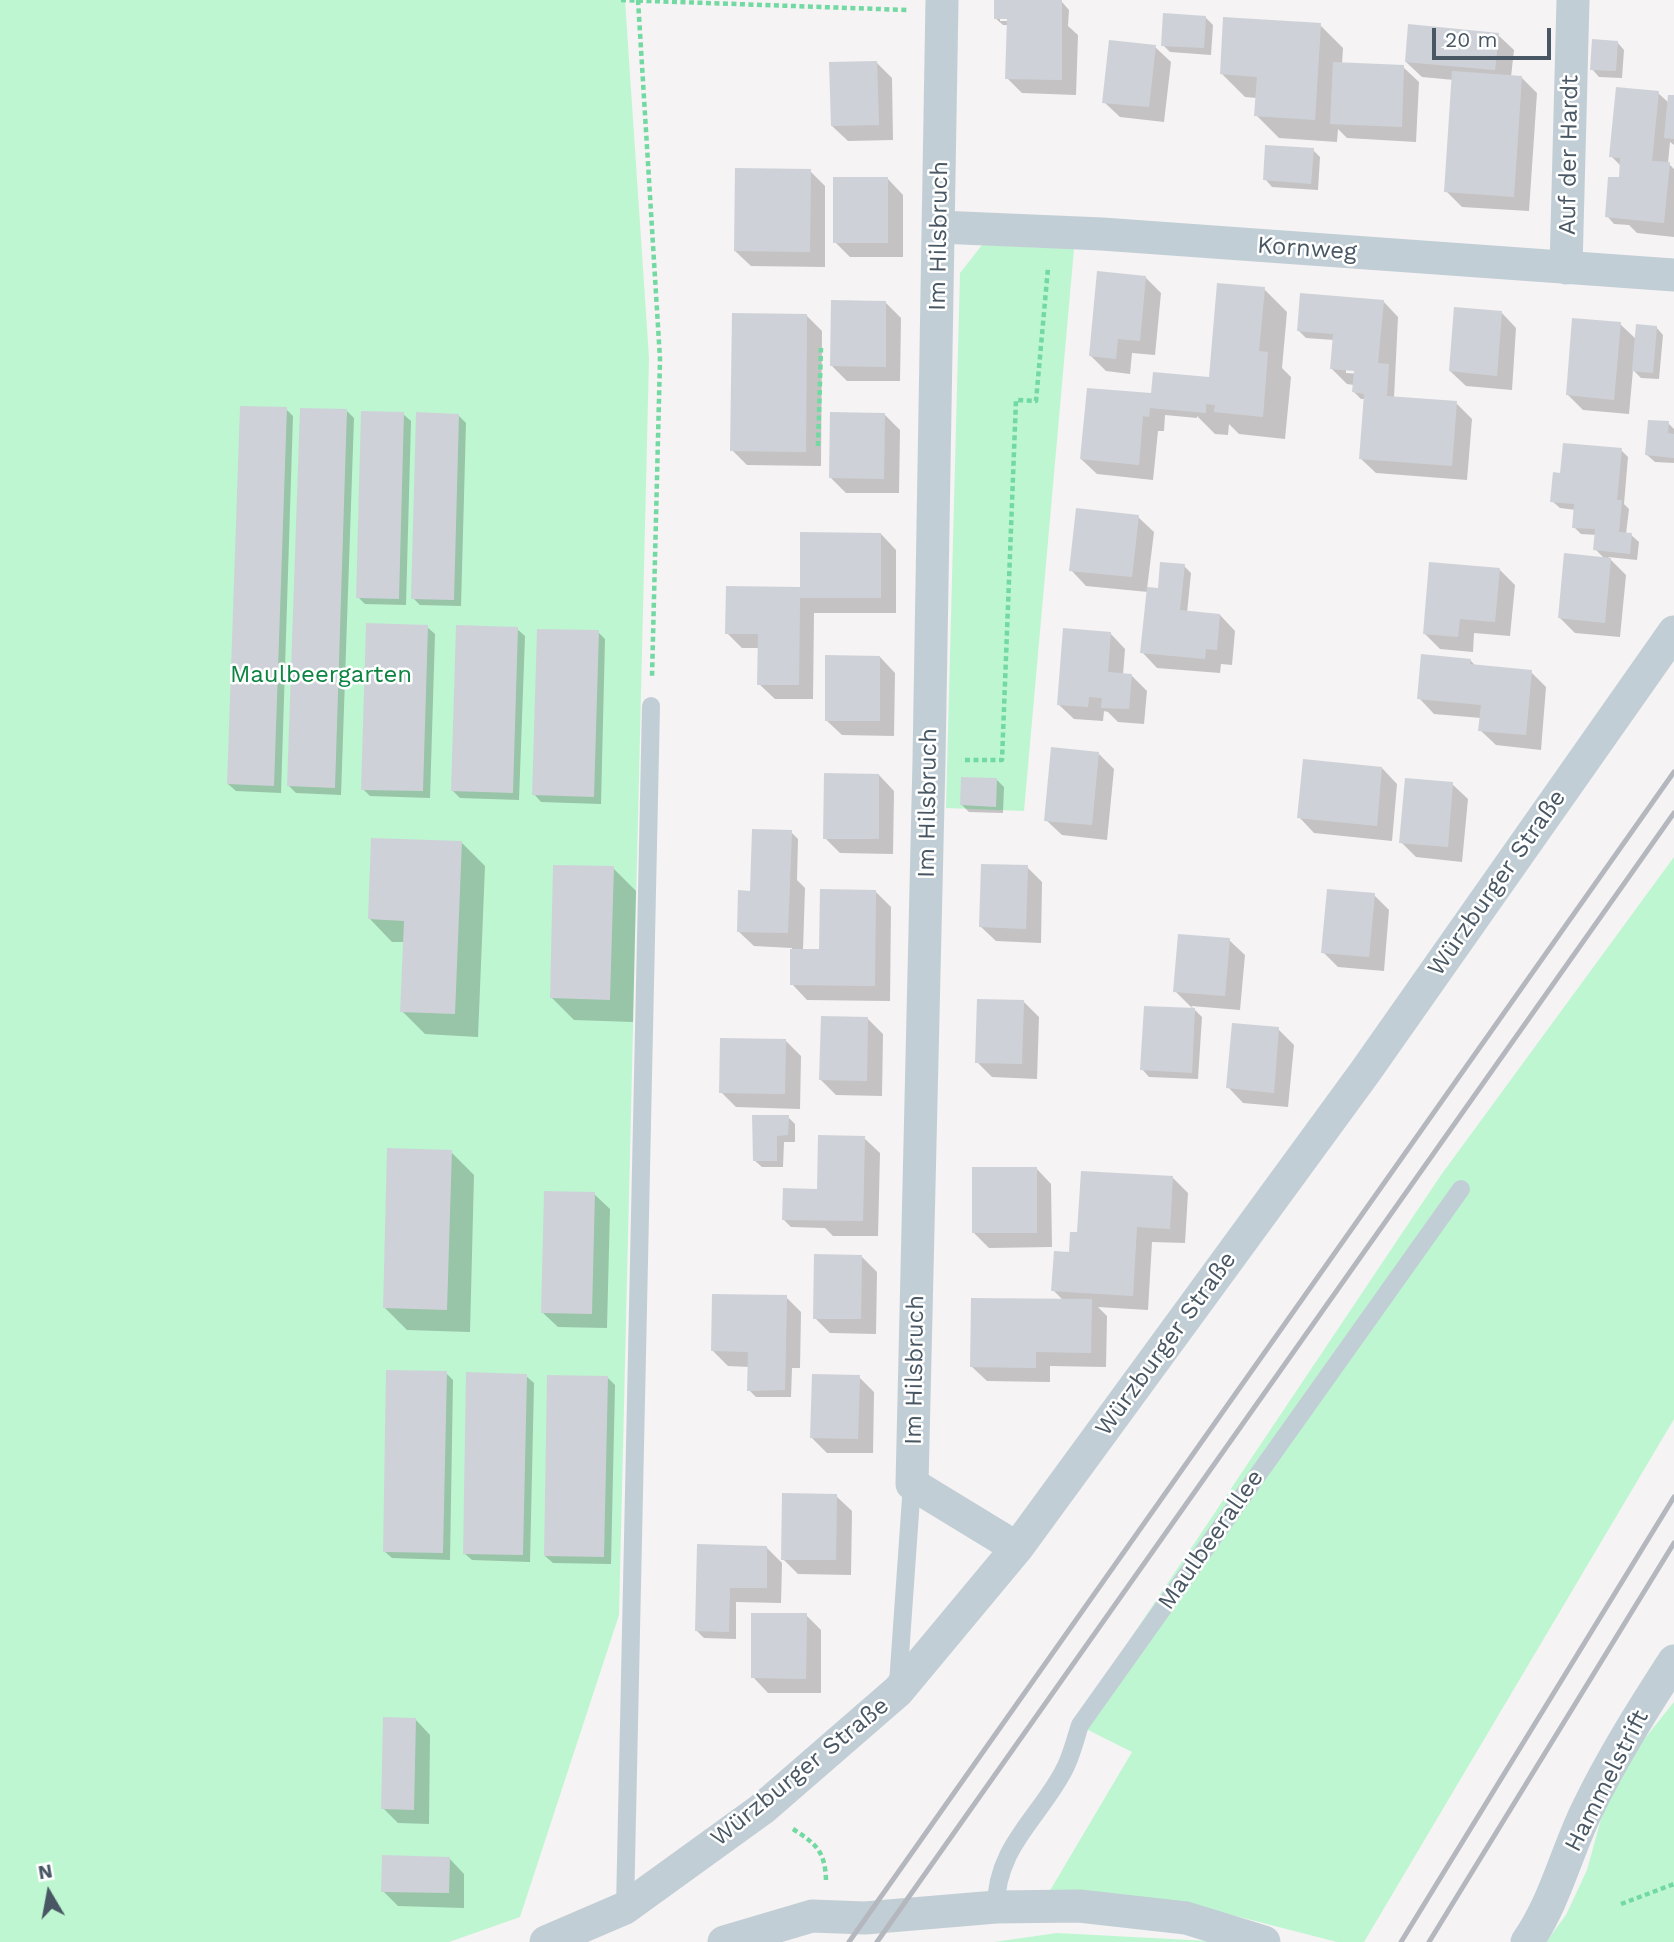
<!DOCTYPE html>
<meta charset="utf-8">
<style>
body{margin:0}
#map{position:relative;width:1674px;height:1942px;overflow:hidden;background:#f5f3f3;font-family:"Work Sans",sans-serif}
canvas{display:block}
.north{position:absolute;left:14px;top:1858px;width:70px;height:70px;-webkit-text-stroke:5px #fff;paint-order:stroke;rotate:350deg;font-size:19px;font-weight:700;line-height:28px;text-align:center;color:#485763}
.north::after{content:'';display:block;margin:auto;width:24px;height:32px;background:#485763;clip-path:polygon(50% 0,100% 100%,50% 72%,0 100%)}
.scale{position:absolute;left:1432px;top:28px;width:119px;height:32px;box-sizing:border-box;border:4px solid #485763;border-top:0;padding-left:9px;font-size:21px;line-height:24px;white-space:nowrap;color:#485763;-webkit-text-stroke:5px #fff;paint-order:stroke}
</style>
<div id="map">
<canvas width="1674" height="1942"></canvas>
<div class="north">N</div>
<div class="scale">20 m</div>
</div>
<script>
const ctx = document.querySelector('canvas').getContext('2d');
ctx.lineJoin = 'round';
function fillPath(path, color) {
  ctx.fillStyle = color;
  ctx.fill(path, 'evenodd');
}
function trace(path, color, width, dash) {
  ctx.strokeStyle = color;
  ctx.lineWidth = width;
  ctx.lineCap = dash ? 'butt' : 'round';
  ctx.setLineDash(dash || []);
  ctx.stroke(path);
}
function label(font, color, halo, rows, align = 'center') {
  ctx.font = font + ' "Work Sans",sans-serif';
  ctx.lineWidth = 5;
  ctx.setLineDash([]);
  ctx.textBaseline = 'middle';
  ctx.strokeStyle = halo;
  ctx.fillStyle = color;
  for (const [text, x, y, turn = 0] of rows) {
    ctx.save();
    ctx.translate(x, y);
    ctx.rotate((+turn || 0) * Math.PI / 180);
    ctx.textAlign = isNaN(turn) ? turn : align;
    if (halo) ctx.strokeText(text, 0, 0);
    ctx.fillText(text, 0, 0);
    ctx.restore();
  }
}
fillPath(new Path2D(`
 M0,0H625L649,358L619,1615L520,1917L449,1942H0Z
 M982,245L1074,249L1024,811L946,808L960,273Z
 M1674,857V1419L1364,1942H1337L1228,1914L1048,1894L1132,1752L1074,1723L1441,1175Z
 M1674,1702V1942H1546L1566,1915L1587,1870L1604,1808L1637,1748Z
 M1057,1933L1208,1941L1211,1942H994Z`), '#bef6d1');
fillPath(new Path2D(`
 M1062,2L1069,10L1068,26L1078,35L1076,95L1022,93L1007,78L1008,25H1003L995,18ZM1000,17L1015,21H1000Z
 M1205,17L1213,25L1211,55L1170,52L1163,45Z
 M1320,25L1343,48L1342,64L1403,67L1419,82L1416,142L1347,138L1338,129L1337,142L1279,138L1256,115L1257,98L1245,97L1222,74Z
 M1498,35L1514,50L1511,77L1522,78L1537,93L1529,211L1462,207L1446,191L1454,80L1422,77L1406,62Z
 M1617,42L1624,50L1622,78L1599,77L1592,69Z
 M1155,47L1171,62L1164,122L1120,117L1104,102Z
 M877,63L892,78L893,140L848,141L832,126Z
 M1658,93L1669,103L1674,97V145L1670,142L1668,163L1674,169V237L1637,233L1629,225L1614,224L1607,216L1620,179L1621,166L1611,156Z
 M1313,150L1320,157L1318,190L1272,187L1265,179Z
 M810,171L825,186V267L751,266L735,251Z
 M888,179L903,195V257H850L835,242Z
 M1145,277L1161,293L1155,355L1132,353L1130,374L1106,371L1091,356Z
 M1264,289L1287,312L1282,368L1291,377L1285,439L1239,434L1229,424L1228,435L1215,434L1197,416V418L1165,415L1164,431H1158L1153,480L1097,474L1081,459L1153,395L1210,379Z
 M1383,301L1398,317L1394,398L1456,403L1472,419L1467,480L1376,473L1360,458L1365,399H1361L1354,392V385L1347,384L1332,369L1334,340L1306,338L1299,331ZM1346,369L1362,371V374L1346,373Z
 M885,302L901,318L900,381H847L832,366Z
 M1501,312L1516,328L1512,390L1466,386L1450,371Z
 M807,316L822,331L821,466L747,465L732,450Z
 M1620,324L1637,340L1656,327L1663,335L1659,379L1641,378L1633,370L1629,414L1583,410L1567,394Z
 M286,409L293,416L281,793L236,791L228,784Z
 M347,411L354,418L341,795L296,793L289,786Z
 M403,414L411,421L406,605L365,604L358,597Z
 M884,414L900,430L899,493H846L831,478Z
 M458,415L466,423L461,606L420,605L413,598Z
 M1668,423L1674,429V463L1655,462L1647,455Z
 M1621,450L1628,457L1624,504L1629,509L1626,534L1631,535L1639,542L1637,560L1608,557L1626,575L1620,637L1575,633L1560,618L1605,559L1595,549L1597,535L1581,534L1574,527L1576,510L1560,508L1552,501L1561,475Z
 M1138,517L1154,532L1147,589L1159,590L1184,566L1191,573L1187,613L1220,615L1235,631L1232,665L1221,664L1220,673L1157,668L1142,652L1148,592L1086,586L1071,570Z
 M881,534L896,550V613H814L813,699H775L759,684L760,648H742L727,633L802,589Z
 M1500,570L1515,585L1510,636L1474,633L1473,652L1440,649L1424,633Z
 M427,627L435,634L430,798L370,796L363,789Z
 M517,629L525,636L519,800L460,798L453,791Z
 M598,632L605,639L601,804L541,802L534,794Z
 M1110,633L1125,649L1123,675L1132,676L1147,691L1144,724L1118,722L1108,712L1104,711L1103,721L1074,719L1058,704Z
 M880,657L895,673L894,736L842,735L826,720Z
 M1470,660L1476,666L1531,672L1546,687L1541,750L1496,745L1480,730L1481,718L1434,714L1419,698Z
 M1099,754L1114,769L1107,840L1062,835L1046,820Z
 M1382,768L1397,784L1392,841L1314,833L1299,817Z
 M879,775L894,791L893,854L840,853L825,838Z
 M997,780L1004,787L1003,813L969,812L962,805Z
 M1452,784L1468,799L1462,862L1416,857L1401,842Z
 M791,832L798,839L797,880L805,888L803,950L821,951L876,892L891,907L890,1001L807,1000L792,984V948L754,946L738,931L752,893Z
 M462,843L485,866L478,1037L425,1034L402,1011L405,942H392L369,918Z
 M1027,867L1042,882L1041,943L996,941L980,926Z
 M613,868L636,891L633,1022L574,1020L551,997Z
 M1374,895L1389,910L1384,971L1338,967L1323,952Z
 M1229,940L1245,955L1240,1010L1191,1006L1202,1017L1198,1079L1149,1077L1142,1069L1194,1010L1175,991Z
 M1024,1002L1039,1017L1037,1079L992,1077L977,1062Z
 M868,1019L883,1034L882,1096L836,1095L821,1080Z
 M1278,1029L1294,1045L1288,1107L1243,1103L1228,1087Z
 M786,1041L801,1056L800,1109L736,1107L721,1092Z
 M788,1117L795,1124V1142H784L783,1167H762L754,1160Z
 M864,1138L880,1153L878,1236H833L825,1228L791,1227L784,1220L816,1190Z
 M451,1152L474,1175L470,1332L407,1330L384,1307Z
 M1036,1168L1051,1184L1052,1247L989,1248L974,1233Z
 M1173,1178L1188,1193L1185,1243L1152,1242L1148,1310L1098,1307L1107,1316L1106,1367L1050,1366V1382L987,1381L971,1366L1063,1300L1053,1290L1079,1234Z
 M594,1194L610,1209L607,1328L558,1327L542,1312Z
 M862,1257L877,1272L876,1334L830,1333L815,1318Z
 M786,1297L801,1312L800,1368H792L791,1397H756L749,1390L750,1367L728,1366L713,1351Z
 M446,1373L453,1380L450,1560L392,1558L384,1551Z
 M526,1376L534,1383L530,1562L472,1560L464,1553Z
 M607,1377L615,1385L611,1564L553,1563L545,1556Z
 M859,1377L874,1392L873,1453H827L812,1438Z
 M836,1496L852,1511L851,1575L798,1574L783,1559Z
 M699,1546L767,1548L782,1563L781,1603L736,1602V1639L704,1638L697,1631Z
 M806,1615L821,1630V1693H768L753,1677Z
 M415,1719L430,1735L429,1824L398,1823L383,1808Z
 M449,1858L464,1874V1908L398,1906L383,1891Z`), '#0003');
fillPath(new Path2D(`
 M994,0H1062V80L1005,79L1007,19H994Z
 M1163,13L1206,16L1204,48L1161,46Z
 M1223,17L1321,23L1315,120L1254,116L1257,77L1220,74Z
 M1408,24L1499,33L1495,70L1405,62Z
 M1592,39L1618,41L1616,71L1590,70Z
 M1109,40L1156,45L1149,107L1102,103Z
 M877,61L879,125L831,126L829,62Z
 M1333,62L1404,65L1402,127L1330,124Z
 M1452,71L1522,76L1514,197L1444,192Z
 M1616,87L1659,91L1652,161L1670,162L1664,223L1605,217L1608,177H1619L1620,158L1609,157Z
 M1668,95H1674V139L1664,138Z
 M1265,145L1314,148L1311,184L1263,180Z
 M735,168L811,169L810,252L734,251Z
 M833,177H888V243H833Z
 M1097,271L1146,276L1140,341L1118,339L1116,359L1089,356Z
 M1217,283L1265,287L1259,351L1268,352L1263,417L1214,412L1215,405L1206,404V413L1150,408L1149,417L1143,416L1139,465L1080,459L1087,388L1151,393L1153,372L1209,377Z
 M1300,293L1384,300L1378,363L1389,364L1387,396L1457,401L1452,466L1359,459L1364,394L1352,392L1354,371L1330,369L1333,334L1297,331Z
 M831,300L886,301V367L830,366Z
 M1454,307L1502,311L1497,376L1449,371Z
 M732,313L807,314L806,452L730,451Z
 M1572,318L1621,322L1614,400L1566,395Z
 M1636,324L1657,326L1653,373L1632,371Z
 M240,406L287,407L274,786L227,784Z
 M300,408L347,409L335,788L287,786Z
 M361,411L404,412L399,599L356,598Z
 M416,412L459,414L454,600L411,599Z
 M830,412L885,413L884,479L829,478Z
 M1648,420L1669,421L1668,433L1674,434V458L1645,455Z
 M1563,443L1622,448L1617,500H1622L1619,532L1632,533L1630,554L1593,550L1595,529L1572,528L1574,504L1550,502L1553,472L1560,473Z
 M1076,508L1139,515L1132,577L1069,571Z
 M800,532L881,533V598H800L799,685H757L758,634H725L726,586L800,587Z
 M1564,553L1611,558L1605,623L1558,618Z
 M1160,562L1185,564L1180,610L1220,614L1217,650L1206,649L1205,659L1140,653L1147,587L1158,588Z
 M1429,562L1500,568L1495,622L1460,619L1458,637L1423,634Z
 M366,623L428,625L423,791L361,790Z
 M456,625L518,627L513,793L451,791Z
 M1063,628L1111,632L1108,672L1132,674L1129,709L1101,708L1102,698L1089,697L1088,707L1057,705Z
 M537,629L599,630L594,797L532,795Z
 M1421,654L1471,659L1470,664L1532,670L1526,735L1478,731L1481,705L1417,699Z
 M825,655L880,656V721H825Z
 M1051,747L1099,752L1092,825L1044,821Z
 M1303,759L1382,767L1377,826L1297,818Z
 M824,773L879,774V839H823Z
 M961,777L997,778L996,807L960,805Z
 M1405,778L1453,782L1448,847L1399,843Z
 M752,829L792,830L788,933L737,932L738,890L750,891Z
 M371,838L462,841L455,1014L400,1012L404,921L368,919Z
 M981,864L1028,865L1026,929L979,927Z
 M553,865L614,866L610,1000L550,998Z
 M820,889L876,890L875,986L790,985V949H819Z
 M1327,889L1375,893L1369,957L1321,953Z
 M1178,934L1230,938L1225,996L1173,992Z
 M977,999L1024,1000L1022,1064L975,1063Z
 M1144,1006L1195,1008L1192,1073L1140,1070Z
 M821,1016L868,1017L867,1081L819,1080Z
 M1232,1023L1279,1027L1274,1093L1226,1088Z
 M720,1038L786,1039L785,1094L719,1093Z
 M752,1115H789L788,1135L777,1136V1161H753Z
 M818,1135L865,1136L863,1221L782,1220L783,1188L817,1189Z
 M387,1148L452,1150L447,1310L383,1308Z
 M972,1167H1037V1233H972Z
 M1081,1171L1173,1176L1170,1229L1137,1227L1133,1296L1051,1291L1054,1251L1069,1252L1070,1232H1077Z
 M544,1191L595,1192L592,1314L541,1313Z
 M814,1254L862,1255L861,1319H813Z
 M712,1294L787,1295L785,1390L747,1391L748,1352L711,1351Z
 M971,1298L1092,1299L1091,1353L1036,1352V1368L970,1367Z
 M386,1370L447,1371L443,1553L383,1552Z
 M466,1372L527,1374L523,1555L463,1554Z
 M812,1374L860,1375L858,1439L810,1438Z
 M547,1375L608,1376L604,1557L544,1556Z
 M782,1493L837,1494L836,1560H781Z
 M697,1544L767,1546V1588H730L729,1632L695,1631Z
 M751,1613H807L806,1679L751,1678Z
 M383,1717L416,1718L414,1810L381,1809Z
 M382,1855L450,1857L449,1893L381,1892Z`), '#ced2d8');
trace(new Path2D(`
 M621,0L907,10
 M638,0L660,359L652,677
 M818,446L821,348
 M965,760H1002L1016,400L1036,401L1048,268
 M793,1829C816,1844 825,1851 826,1880
 M1621,1904L1674,1884`), '#71d9a1', 4.5, [5, 3.5]);
trace(new Path2D(`
 M898,1684L912,1484
 M996,1907C996,1848 1037,1820 1063,1772C1071,1758 1075,1740 1080,1725L1461,1189
 M625,1908L651,706`), '#c2ced5', 18);
trace(new Path2D(`
 M942,0L929,760L912,1484L1017,1548
 M939,227L1102,234L1674,275
 M1566,268L1573,0
 M546,1942L625,1908L762,1809L898,1691L1017,1548L1365,1072L1674,632
 M724,1942L812,1916L865,1918L996,1907L1079,1906L1186,1918L1264,1942
 M1527,1942C1555,1902 1566,1853 1587,1810C1612,1758 1643,1709 1674,1661`), '#c2ced5', 33);
trace(new Path2D(`
 M849,1942L1674,772
 M877,1942L1674,813
 M1401,1942L1674,1497
 M1429,1942L1674,1543`), '#b4b8be', 5);
label('24px', '#485763', '#fff', [
 ["Auf der Hardt",1569,155,-89],
 ["Im Hilsbruch",939,236,-89],
 ["Kornweg",1307,249,4],
 ["Im Hilsbruch",928,803,-89],
 ["Würzburger Straße",1497,883,-55],
 ["Würzburger Straße",1166,1344,-54],
 ["Im Hilsbruch",915,1370,-89],
 ["Maulbeerallee",1211,1540,-55],
 ["Würzburger Straße",800,1772,-39],
 ["Hammelstrift",1607,1781,-63]
]);
label('24px', '#0c8442', '#fff', [
 ["Maulbeergarten",321,675]
]);
</script>
